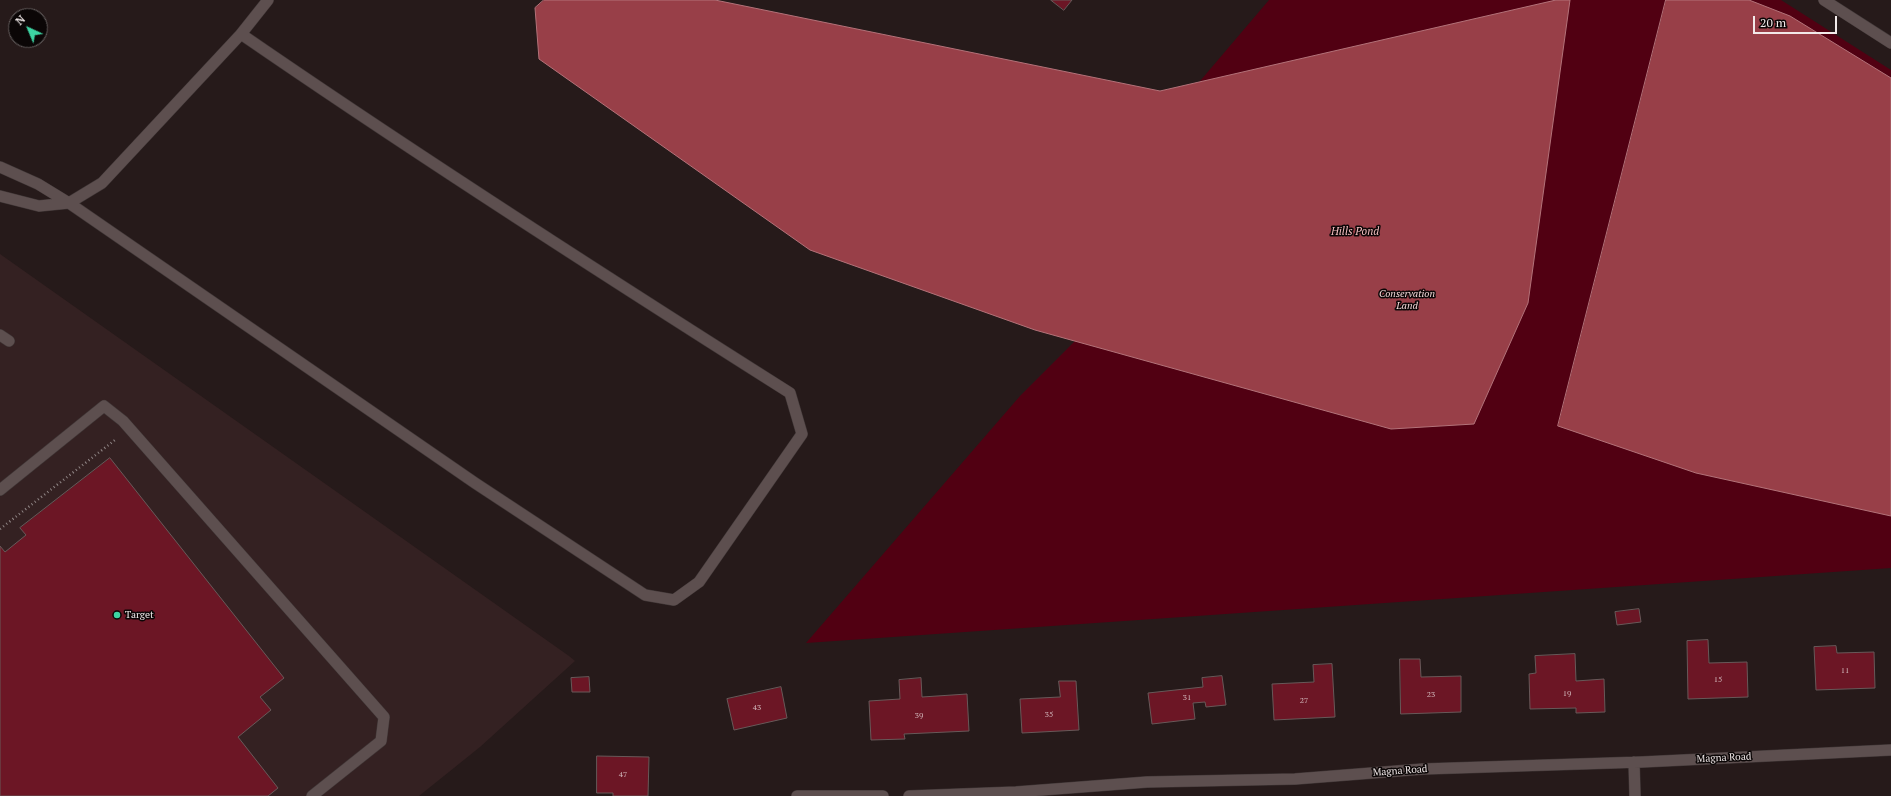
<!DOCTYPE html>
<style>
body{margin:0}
#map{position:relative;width:1891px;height:796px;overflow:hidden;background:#261a1a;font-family:"PT Serif",serif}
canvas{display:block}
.north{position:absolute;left:8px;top:8px;width:40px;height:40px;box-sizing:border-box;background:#0b0606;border:1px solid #676161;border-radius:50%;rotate:316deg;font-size:11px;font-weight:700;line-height:16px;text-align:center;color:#f2eaea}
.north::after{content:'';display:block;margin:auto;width:14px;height:18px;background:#3dd4a3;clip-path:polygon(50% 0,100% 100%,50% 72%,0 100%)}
.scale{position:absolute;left:1753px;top:16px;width:84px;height:18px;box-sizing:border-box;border:2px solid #f2eaea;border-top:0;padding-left:5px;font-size:12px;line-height:14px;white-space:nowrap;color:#f2eaea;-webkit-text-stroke:3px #0b0606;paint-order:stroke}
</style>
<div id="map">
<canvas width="1891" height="796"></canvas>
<div class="north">N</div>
<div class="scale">20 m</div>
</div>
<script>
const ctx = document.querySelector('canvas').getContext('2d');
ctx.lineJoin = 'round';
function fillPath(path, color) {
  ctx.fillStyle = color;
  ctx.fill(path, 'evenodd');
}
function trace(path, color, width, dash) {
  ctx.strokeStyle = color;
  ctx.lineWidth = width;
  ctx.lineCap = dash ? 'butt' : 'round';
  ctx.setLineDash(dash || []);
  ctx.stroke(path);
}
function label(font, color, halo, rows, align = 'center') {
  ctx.font = font + ' "PT Serif",serif';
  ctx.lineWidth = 3;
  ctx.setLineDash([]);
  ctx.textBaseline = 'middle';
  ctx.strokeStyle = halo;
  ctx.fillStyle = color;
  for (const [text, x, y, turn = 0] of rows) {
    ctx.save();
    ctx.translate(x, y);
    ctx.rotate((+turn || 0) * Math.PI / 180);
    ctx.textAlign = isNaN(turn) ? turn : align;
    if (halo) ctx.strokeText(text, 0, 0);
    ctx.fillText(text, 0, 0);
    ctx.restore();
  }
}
fillPath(new Path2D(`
 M0,254L569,656L575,661L480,747L419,796H0Z`), '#342122');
fillPath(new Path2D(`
 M1269,0H1781L1891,70V568L806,643L1020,396L1090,326L1086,84L1189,94Z`), '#510012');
const water = new Path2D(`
 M544,0H715L1160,91L1556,0H1570L1528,303L1474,424L1391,429L1035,330L810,250L539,59L535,8Z
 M1666,0H1749L1790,16L1891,78V516L1696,473L1558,426Z`);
fillPath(water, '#983f48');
trace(water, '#b37279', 1);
const building = new Path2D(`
 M1051,0H1072L1064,10Z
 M110,458L284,678L260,697L271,710L238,737L278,788L268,796H0V546L5,552L26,535L20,528Z
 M1639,609L1641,622L1617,625L1615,612Z
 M1708,640L1709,663L1747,662L1748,697L1688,699L1687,641Z
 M1836,646L1837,653L1874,652L1875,688L1816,690L1814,647Z
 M1575,654L1576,681L1604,679L1605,712L1576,713V708L1530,709L1529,674L1536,673L1535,656Z
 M1400,659H1420L1421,677L1461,676V712L1401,714Z
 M1332,664L1335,717L1274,720L1272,684L1314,682L1313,665Z
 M1222,676L1226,705L1206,707L1205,702L1193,703L1195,719L1152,724L1148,693L1203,687L1202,678Z
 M589,677L590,692H572L571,678Z
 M921,678L922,697L967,694L969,731L904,734L905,739L871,740L869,701L900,699L899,680Z
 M1059,681H1076L1079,730L1022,733L1020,699L1060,697Z
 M781,687L787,718L734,730L727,699Z
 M597,756L649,757L648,796H613V793H597Z`);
fillPath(building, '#6c1625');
trace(building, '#685959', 1);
const service = new Path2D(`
 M241,34L268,0
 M0,167L38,184L69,203L475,483L645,595L674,600L699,582L802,434L790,393C605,276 421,158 241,34L102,183L69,203L39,206L0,196
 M0,335L9,341
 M0,490L104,406L123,421L384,717L381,741L312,796`);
const minor = new Path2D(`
 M1634,762L1635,796
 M797,796H883
 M909,796L1016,792L1147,782L1295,779L1423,769L1642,762L1891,750`);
const tertiary = new Path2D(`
 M1824,0L1891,43`);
trace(service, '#403737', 12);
trace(minor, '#403737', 12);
trace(tertiary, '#403737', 12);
trace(new Path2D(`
 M0,529L115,440`), '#918787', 2.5, [1, 3]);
trace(service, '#5d4f4f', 11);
trace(minor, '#5d4f4f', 11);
trace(tertiary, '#5d4f4f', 11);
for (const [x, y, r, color] of [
 [117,615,4,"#3dd4a3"]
]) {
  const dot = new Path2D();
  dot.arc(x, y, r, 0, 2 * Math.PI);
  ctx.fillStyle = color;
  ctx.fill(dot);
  trace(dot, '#0b0606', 1.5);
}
label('8px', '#d0b5b9', null, [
 ["11",1845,671],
 ["15",1718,680],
 ["19",1567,694],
 ["23",1431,695],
 ["31",1187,698],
 ["27",1304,701],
 ["43",757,708],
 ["35",1049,715],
 ["39",919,716],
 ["47",623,775]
]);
label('italic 10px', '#f4d9d9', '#0b0606', [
 ["Conservation",1407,294],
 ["Land",1407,306]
]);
label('10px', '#f2eaea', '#0b0606', [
 ["Target",125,615]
], 'left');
label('10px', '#f2eaea', '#0b0606', [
 ["Magna Road",1724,758,-3],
 ["Magna Road",1400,771,-4]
]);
label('italic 11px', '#f2bebf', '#0b0606', [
 ["Hills Pond",1355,232]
]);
</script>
